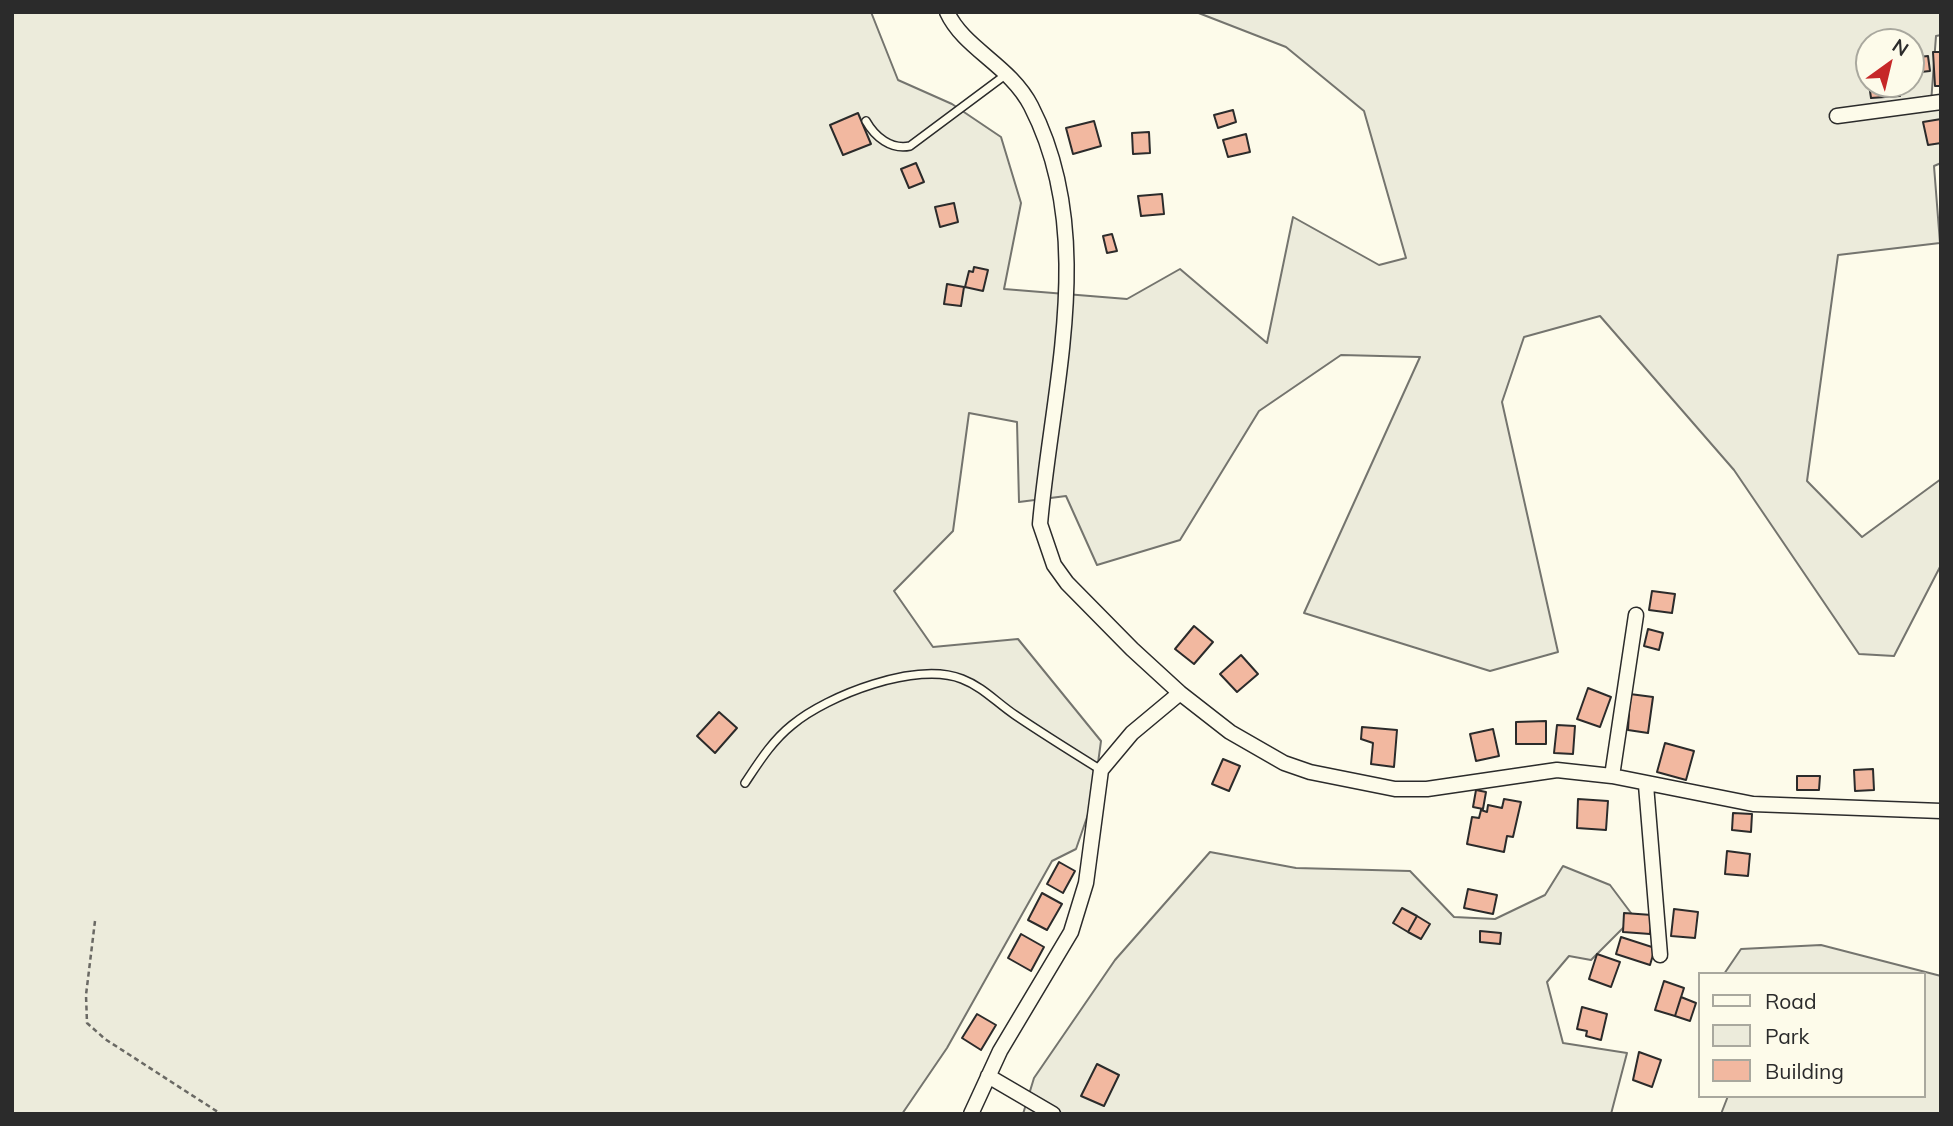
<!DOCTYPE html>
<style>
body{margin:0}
#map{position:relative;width:1953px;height:1126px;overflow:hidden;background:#fdfbea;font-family:Mulish,sans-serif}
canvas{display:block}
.frame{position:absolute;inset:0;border:14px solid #2b2b2b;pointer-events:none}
.legend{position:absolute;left:1698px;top:972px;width:228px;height:126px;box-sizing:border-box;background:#fdfbea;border:2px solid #a9a89e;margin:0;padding:9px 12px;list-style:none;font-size:21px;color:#2b2b2b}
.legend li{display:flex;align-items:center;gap:14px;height:35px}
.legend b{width:35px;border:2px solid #a9a89e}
.north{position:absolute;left:1855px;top:28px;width:70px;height:70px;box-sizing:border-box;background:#fdfbea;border:2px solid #a9a89e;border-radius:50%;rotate:34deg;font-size:19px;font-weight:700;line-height:28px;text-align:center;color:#2b2b2b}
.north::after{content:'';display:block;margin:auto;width:24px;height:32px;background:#c62828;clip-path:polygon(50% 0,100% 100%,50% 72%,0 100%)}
</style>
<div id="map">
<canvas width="1953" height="1126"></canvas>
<div class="frame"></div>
<ul class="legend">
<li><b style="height:9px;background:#fdfbea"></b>Road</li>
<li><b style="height:19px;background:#ecebdb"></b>Park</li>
<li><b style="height:19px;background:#f2b8a0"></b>Building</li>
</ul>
<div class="north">N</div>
</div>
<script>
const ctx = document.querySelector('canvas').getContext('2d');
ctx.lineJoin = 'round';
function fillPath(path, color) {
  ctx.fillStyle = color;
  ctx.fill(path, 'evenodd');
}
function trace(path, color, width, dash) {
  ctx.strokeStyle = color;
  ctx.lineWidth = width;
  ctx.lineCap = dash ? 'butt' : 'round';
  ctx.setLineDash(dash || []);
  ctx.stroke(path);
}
const green = new Path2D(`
 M12,12H871L898,80L952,104L1001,137L1021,203L1004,289L1127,299L1180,269L1267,343L1293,217L1379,265L1406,258L1364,111L1286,47L1196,12H1941V35L1936,36L1931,103H1941V163L1934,166L1940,243L1838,255L1807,481L1862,537L1941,479V565L1894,656L1859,654L1734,470L1600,316L1524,337L1502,402L1558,652L1490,671L1304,613L1420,357L1341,355L1259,411L1180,540L1097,565L1066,496L1019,502L1017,422L969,413L953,531L894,591L933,647L1018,639L1101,741L1093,800L1076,849L1052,861L947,1048L902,1114H12ZM1869,42H1911V84H1869Z
 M1210,852L1296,868L1410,871L1454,917L1495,919L1545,895L1563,866L1610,885L1634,917L1591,960L1569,956L1547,982L1563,1043L1627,1053L1611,1114H1023L1034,1078L1115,960Z
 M1821,945L1941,976V1114H1721L1728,1096H1923V974H1724L1741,949Z`);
fillPath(green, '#ecebdb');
trace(green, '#74746e', 2);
const building = new Path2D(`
 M1933,52H1941V86H1935Z
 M1928,56L1930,71L1911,73V58Z
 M1869,84H1899L1900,96L1871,98Z
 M1233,110L1236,122L1218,128L1214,115Z
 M858,113L871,144L843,155L830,125Z
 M1941,119V143L1928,145L1923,122Z
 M1094,121L1101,146L1073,154L1066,128Z
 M1149,132L1150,153L1133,154L1132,133Z
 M1246,134L1250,152L1228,157L1223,140Z
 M916,163L924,182L909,188L901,169Z
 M1162,194L1164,214L1141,216L1138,196Z
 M954,203L958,222L940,227L935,207Z
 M1112,234L1117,251L1107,253L1103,236Z
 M974,267L988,270L983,291L965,287L969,271L973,272Z
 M947,284L964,287L961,306L944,304Z
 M1652,591L1675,594L1672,613L1649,610Z
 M1194,626L1213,642L1194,664L1175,649Z
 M1648,629L1663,633L1659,650L1644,646Z
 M1241,655L1258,674L1237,692L1220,674Z
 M1588,688L1611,697L1600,727L1577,719Z
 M1630,694L1653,697L1648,733L1628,730Z
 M719,712L737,728L715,753L697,736Z
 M1546,721V744H1516V722Z
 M1557,725L1575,726L1573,754L1554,753Z
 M1362,727L1397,730L1394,767L1371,764L1373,743L1361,739Z
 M1493,729L1499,756L1476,761L1470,734Z
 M1665,743L1694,751L1686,780L1657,772Z
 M1223,759L1240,766L1229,791L1212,784Z
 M1873,769L1874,790L1855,791L1854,770Z
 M1797,776H1820L1819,790H1797Z
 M1476,790L1486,792L1483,809L1473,807Z
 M1504,799L1521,802L1513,837L1507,836L1504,852L1467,844L1472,817L1479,818L1481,810L1487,812L1488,805L1502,808Z
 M1578,799L1608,801L1606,830L1577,828Z
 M1733,813L1752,814L1751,832L1732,830Z
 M1727,851L1750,854L1748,876L1725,874Z
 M1059,862L1075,871L1063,893L1047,884Z
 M1468,889L1497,895L1493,914L1464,908Z
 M1042,893L1062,904L1047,930L1028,920Z
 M1402,908L1417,916L1408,932L1393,923Z
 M1674,909L1698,912L1695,938L1671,936Z
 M1624,913L1652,915L1650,934L1623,932Z
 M1417,916L1430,924L1421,939L1408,932Z
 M1480,931L1501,933L1500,944L1480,942Z
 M1021,934L1044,947L1031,971L1008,958Z
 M1621,937L1655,948L1650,965L1616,954Z
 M1597,954L1620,962L1611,987L1589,979Z
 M1664,981L1684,988L1675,1016L1655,1010Z
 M1681,997L1696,1003L1690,1021L1675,1016Z
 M1582,1007L1607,1014L1601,1040L1586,1036L1587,1031L1577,1029Z
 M977,1014L996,1025L981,1050L962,1038Z
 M1639,1052L1661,1060L1652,1087L1633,1080Z
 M1097,1064L1119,1075L1104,1106L1081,1096Z`);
fillPath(building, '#f2b8a0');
trace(building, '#2b2b2b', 2);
const lane = new Path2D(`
 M866,121C875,137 891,150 910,146L1008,73
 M745,783C759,762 772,741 792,725C828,695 917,661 962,679C983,687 997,703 1015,715C1043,734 1072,752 1101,770`);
const street = new Path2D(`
 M947,12C964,49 1010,65 1031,106C1098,236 1052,386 1040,524L1054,565L1067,583L1132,649L1180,693L1230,732L1284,763L1310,772L1395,789H1427L1557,770L1612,776L1753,804L1941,811
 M1837,116L1941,102
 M1612,776L1636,615
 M1646,785L1660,955
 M988,1076L1053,1114
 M971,1114L1000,1051L1071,932L1086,883L1101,770L1132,733L1180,693`);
trace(lane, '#2b2b2b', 10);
trace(street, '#2b2b2b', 17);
trace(new Path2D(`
 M95,921L86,995L87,1023L105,1039L221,1114`), '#6a6964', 2.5, [5, 3.5]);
trace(lane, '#fdfbea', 7);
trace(street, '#fdfbea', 14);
</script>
